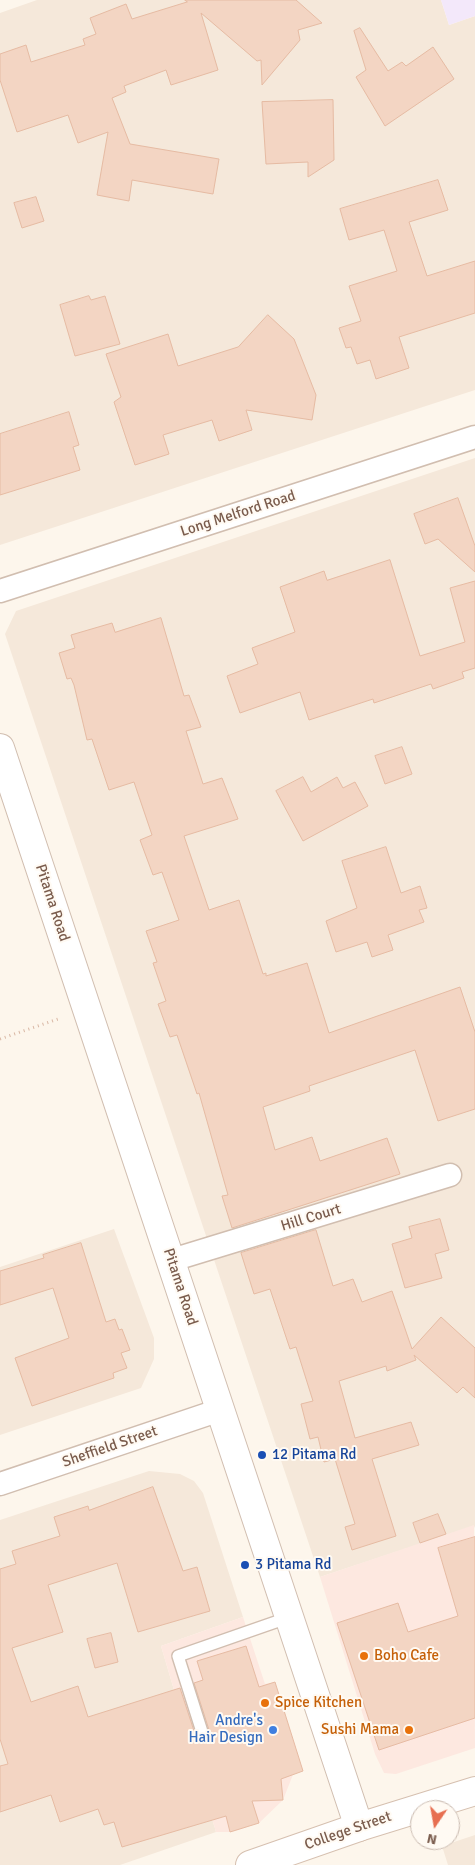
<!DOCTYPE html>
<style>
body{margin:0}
#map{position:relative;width:475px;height:1865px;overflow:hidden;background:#fdf6ec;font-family:Signika,sans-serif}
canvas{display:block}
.north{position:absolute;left:410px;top:1800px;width:50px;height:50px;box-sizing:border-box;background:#fffaf3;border:1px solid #cabbb1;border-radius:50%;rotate:192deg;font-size:14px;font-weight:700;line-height:20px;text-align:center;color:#7a5c4d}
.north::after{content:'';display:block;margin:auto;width:18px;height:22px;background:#e76f51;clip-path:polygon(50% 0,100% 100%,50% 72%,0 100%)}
</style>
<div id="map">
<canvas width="475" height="1865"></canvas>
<div class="north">N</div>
</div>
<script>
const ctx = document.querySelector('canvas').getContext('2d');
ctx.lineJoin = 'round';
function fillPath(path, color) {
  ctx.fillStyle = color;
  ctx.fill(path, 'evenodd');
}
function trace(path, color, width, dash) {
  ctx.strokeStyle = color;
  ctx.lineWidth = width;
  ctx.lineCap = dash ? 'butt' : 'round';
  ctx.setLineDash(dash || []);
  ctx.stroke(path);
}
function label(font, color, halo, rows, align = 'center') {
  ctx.font = font + ' Signika,sans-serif';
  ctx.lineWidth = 4;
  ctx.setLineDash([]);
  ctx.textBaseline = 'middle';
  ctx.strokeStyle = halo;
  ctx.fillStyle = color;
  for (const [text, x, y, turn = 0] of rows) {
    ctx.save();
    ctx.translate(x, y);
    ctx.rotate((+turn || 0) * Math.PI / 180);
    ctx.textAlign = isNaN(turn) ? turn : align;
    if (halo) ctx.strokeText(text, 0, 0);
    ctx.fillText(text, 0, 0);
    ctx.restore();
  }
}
fillPath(new Path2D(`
 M37,0H441L449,25L475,16V390L0,545V13Z
 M475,458V1528L474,1526L320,1577L5,634L16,611Z
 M114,1229L154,1338V1359L141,1388L0,1435V1267Z
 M149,1471L180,1474L194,1481L203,1493L243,1617L161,1646L216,1832L120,1865H0V1520Z
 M475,1835V1865H448L442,1846Z`), '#f5e8da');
fillPath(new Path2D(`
 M474,1525L475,1748L396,1774L384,1773L375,1754L320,1577Z
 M243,1617L265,1684L275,1682L303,1771L294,1772L283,1800L259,1823L232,1832H216L161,1646Z`), '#fde8e0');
fillPath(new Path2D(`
 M441,0H475V16L449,25Z`), '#f3e8fa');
const building = new Path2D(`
 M185,0H296L322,23L298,30L300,40L262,85L261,60L257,61L201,13L218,70L171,85L166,70L124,86L126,92L112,98L130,144L219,159L213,194L132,180L129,201L97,195L108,132L78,143L68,115L17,132L0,80V54L26,45L31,62L85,45L83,39L96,34L90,18L126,4L132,19L187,2Z
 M360,28L388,71L402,62L406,66L433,47L454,79L385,126L356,77L366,70L354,31Z
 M333,100L334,160L308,177V162L266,164L262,102Z
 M438,180L448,210L409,222L427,276L475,261V313L399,337L409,368L376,379L370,360L357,364L351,347L346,348L339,328L361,321L349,286L397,271L384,230L349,240L340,209Z
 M36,197L44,221L22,228L14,203Z
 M89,296L91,300L105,296L120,344L75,356L60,305Z
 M268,315L294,339L316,395L312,420L246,410L252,430L219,441L212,420L163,435L169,454L135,465L114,402L121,397L106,354L168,334L178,366L238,347Z
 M69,412L79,445L73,447L80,470L0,495V434Z
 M458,498L475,546V572L438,539L425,544L414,514Z
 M390,560L420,656L465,642L450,588L475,581V668L462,672L464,678L433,689L431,684L374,703L373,699L309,720L300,692L240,713L227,676L258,664L252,648L295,632L280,587L324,571L327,580Z
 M161,618L184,696L189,695L201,727L186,731L203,784L222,778L238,819L184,836L209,910L239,900L263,974L266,973V976L307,963L329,1033L460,987L475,1032V1109L438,1121L415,1050L309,1086L310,1091L263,1107L275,1150L312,1137L320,1161L387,1138L400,1174L232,1228L222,1196L228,1195L199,1093L197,1094L177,1035L170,1037L158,1004L166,1001L153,963L157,962L146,931L179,920L162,872L153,875L140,840L152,835L134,782L109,790L92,739L87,740L74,685L71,678L67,679L59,653L75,648L71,635L112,623L115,632Z
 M402,747L412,774L385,784L375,756Z
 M303,777L311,792L337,777L343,788L355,782L368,806L303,841L276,791Z
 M386,847L401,893L420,886L427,908L419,910L424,922L388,935L393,950L372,957L367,942L336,952L326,921L357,908L342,861Z
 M440,1219L449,1250L435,1254L442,1278L405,1288L392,1244L412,1238L409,1227Z
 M316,1230L333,1286L353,1279L362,1302L392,1291L412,1349L441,1317L475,1348V1398L463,1387L457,1393L414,1355L416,1360L387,1371L386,1366L339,1381L355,1438L411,1422L419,1445L372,1459L396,1536L352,1550L345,1527L355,1524L335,1459L324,1462L318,1437L310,1439L301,1404L313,1401L296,1347L290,1349L270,1289L254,1294L241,1253Z
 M81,1243L106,1322L115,1319L119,1330L122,1329L130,1350L121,1353L127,1368L113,1373L114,1378L32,1406L15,1358L69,1338L53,1288L0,1305V1271L44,1258L43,1255Z
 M153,1487L183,1571L197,1567L210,1611L138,1632L117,1563L48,1585L63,1632L12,1648L31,1702L78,1686L88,1717L180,1688L196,1737L198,1741L205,1742L209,1740L210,1733L194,1683L203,1680L197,1661L246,1646L259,1687L275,1682L303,1771L281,1779L283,1800L252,1801L259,1823L230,1832L226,1816L122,1847L114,1822L104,1825L98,1809L60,1822L51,1795L0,1812V1766L8,1764L0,1739V1569L16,1564L12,1551L60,1536L54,1517L88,1506L89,1510Z
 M438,1514L446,1534L420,1543L413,1523Z
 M475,1537V1718L379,1750L337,1623L398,1603L408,1632L458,1616L438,1548Z
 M111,1633L118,1662L95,1668L87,1639Z`);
fillPath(building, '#f3d5c3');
trace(building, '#e6bba3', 1);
const service = new Path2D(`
 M203,1735L178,1656L290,1617`);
const minor = new Path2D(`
 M0,591L475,437
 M172,1260L450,1175
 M0,1484L220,1410`);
const tertiary = new Path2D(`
 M0,748L359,1827`);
const secondary = new Path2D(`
 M250,1865L359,1827L475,1791`);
trace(service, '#d1beb0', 14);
trace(minor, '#d1beb0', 25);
trace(tertiary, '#d1beb0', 30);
trace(secondary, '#d6c0b0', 30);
trace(new Path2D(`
 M0,1039L61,1018`), '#d9b8a5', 3, [1, 4]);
trace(service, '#fff', 11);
trace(minor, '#fff', 22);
trace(tertiary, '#fff', 28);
trace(secondary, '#fff', 28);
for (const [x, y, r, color] of [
 [262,1455,5,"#1a4fb4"],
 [245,1565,5,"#1a4fb4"],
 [364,1656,5,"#e8710a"],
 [265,1703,5,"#e8710a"],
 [273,1730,5,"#3f7fe0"],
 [409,1730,5,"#e8710a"]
]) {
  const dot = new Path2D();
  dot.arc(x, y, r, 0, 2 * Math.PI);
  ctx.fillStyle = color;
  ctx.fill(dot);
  trace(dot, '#fffaf3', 2);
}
label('15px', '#7a5c4d', '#fffaf3', [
 ["Long Melford Road",238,514,-18],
 ["Pitama Road",52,903,72],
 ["Hill Court",311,1218,-17],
 ["Pitama Road",180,1287,72],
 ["Sheffield Street",110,1447,-19],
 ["College Street",348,1831,-19]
]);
label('15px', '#164399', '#fffaf3', [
 ["12 Pitama Rd",272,1455],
 ["3 Pitama Rd",255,1565]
], 'left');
label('15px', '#c56008', '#fffaf3', [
 ["Boho Cafe",374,1656],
 ["Spice Kitchen",275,1703],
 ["Sushi Mama",399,1730,"right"]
], 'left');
label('15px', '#366cbe', '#fffaf3', [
 ["Andre's",263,1721],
 ["Hair Design",263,1738]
], 'right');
</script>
